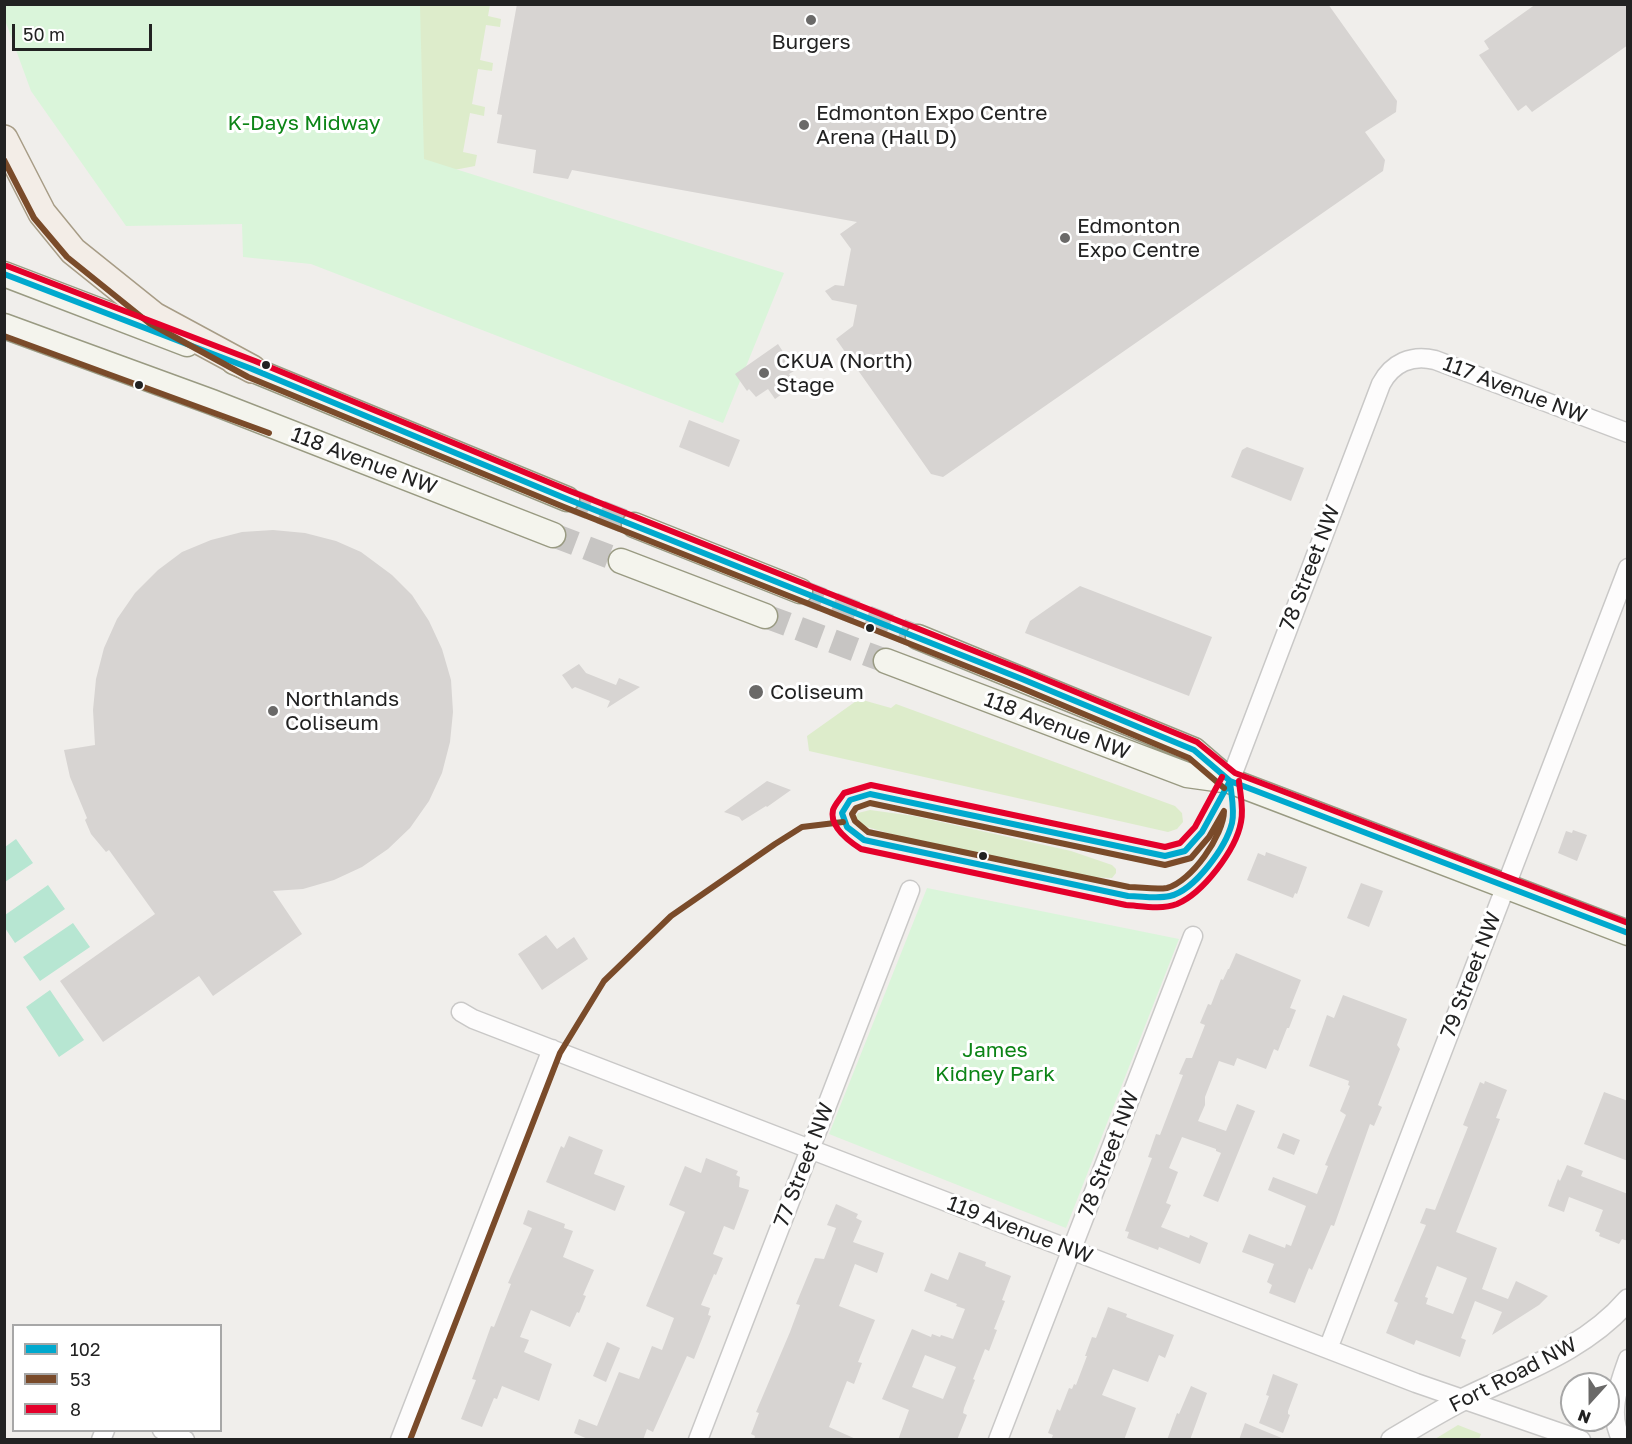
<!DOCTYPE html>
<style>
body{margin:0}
#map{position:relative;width:1632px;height:1444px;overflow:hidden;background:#f0eeeb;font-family:"Golos Text",sans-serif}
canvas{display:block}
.frame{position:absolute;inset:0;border:6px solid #222;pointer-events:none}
.legend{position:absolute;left:12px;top:1324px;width:210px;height:108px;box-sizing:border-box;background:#fff;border:2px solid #a7a7a7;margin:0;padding:8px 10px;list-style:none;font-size:18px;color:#222}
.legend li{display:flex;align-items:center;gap:12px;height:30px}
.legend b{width:30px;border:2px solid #a7a7a7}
.north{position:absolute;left:1560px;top:1372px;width:60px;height:60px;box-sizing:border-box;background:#fff;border:2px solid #a7a7a7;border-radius:50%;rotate:201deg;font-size:16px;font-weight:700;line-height:24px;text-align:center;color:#222}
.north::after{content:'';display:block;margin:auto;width:21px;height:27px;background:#6a6968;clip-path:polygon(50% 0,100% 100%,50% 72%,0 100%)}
.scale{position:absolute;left:12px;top:24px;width:140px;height:27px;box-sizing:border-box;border:3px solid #222;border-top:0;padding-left:8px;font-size:18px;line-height:21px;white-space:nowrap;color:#222;-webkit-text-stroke:4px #fff;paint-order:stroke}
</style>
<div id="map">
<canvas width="1632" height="1444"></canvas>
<div class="frame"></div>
<ul class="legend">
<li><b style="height:8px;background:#00a9ce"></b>102</li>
<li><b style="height:8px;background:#7a4b2a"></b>53</li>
<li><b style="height:8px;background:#e4002b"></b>8</li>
</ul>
<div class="north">N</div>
<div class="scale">50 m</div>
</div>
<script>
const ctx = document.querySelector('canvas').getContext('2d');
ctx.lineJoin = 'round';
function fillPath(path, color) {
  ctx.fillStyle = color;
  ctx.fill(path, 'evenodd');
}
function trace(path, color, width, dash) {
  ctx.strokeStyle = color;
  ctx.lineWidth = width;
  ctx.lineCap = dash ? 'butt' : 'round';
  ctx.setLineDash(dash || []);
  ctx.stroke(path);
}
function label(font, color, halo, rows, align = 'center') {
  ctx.font = font + ' "Golos Text",sans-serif';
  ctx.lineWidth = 6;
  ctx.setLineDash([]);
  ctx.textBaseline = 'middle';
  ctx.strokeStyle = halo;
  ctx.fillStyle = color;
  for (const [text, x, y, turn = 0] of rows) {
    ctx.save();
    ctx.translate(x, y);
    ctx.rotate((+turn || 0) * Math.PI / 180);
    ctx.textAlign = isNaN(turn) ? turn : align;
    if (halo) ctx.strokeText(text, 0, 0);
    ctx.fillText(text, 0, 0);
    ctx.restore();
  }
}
fillPath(new Path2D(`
 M419,5H490L488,16L501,19L500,27L486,25L480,60L493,63L492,71L478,69L472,104L485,107L484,116L470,113L463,152L477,155L475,166L422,176Z
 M859,699L891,708L896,704L1175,806L1182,813L1183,822L1177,829L1168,832L809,751L807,736Z
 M870,810L914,816L1071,851L1112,865L1116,869V873L1112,878L1086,877L913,840L867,827L857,821L856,816L858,813Z
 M1458,1425L1481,1434L1479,1439H1435Z`), '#ddeccb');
fillPath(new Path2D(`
 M5,4L420,5L424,159L784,273L723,423L311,264L243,257L242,224L126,226L31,91L5,20Z
 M927,888L1179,939L1066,1228L829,1134Z`), '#daf5da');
fillPath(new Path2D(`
 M16,839L33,863L5,882V847Z
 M48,885L65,909L15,943L5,928V915Z
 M73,923L90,947L40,981L23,957Z
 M50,990L84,1040L59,1057L26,1007Z`), '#b7e6d2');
fillPath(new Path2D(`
 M517,4H1328L1397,101L1396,112L1365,132L1385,160L1383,171L943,477L931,474L836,339L853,326L857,305L832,300L825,291L835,285L844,286L851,249L840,234L857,222L572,170L568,179L533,173L536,150L497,143L502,115L497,114Z
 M1536,4H1628V45L1532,112L1526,105L1518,111L1479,55L1489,49L1484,41Z
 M778,344L789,361L787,362L794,371L789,374L796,384L775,399L768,389L756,397L749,389L747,391L735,374Z
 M689,420L740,440L729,467L679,447Z
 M1247,447L1304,468L1291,501L1231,477L1242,450Z
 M273,530L305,533L336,541L361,552L392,575L412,595L429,621L442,649L451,680L453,712L450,742L442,773L429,801L410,828L388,849L362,867L334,880L303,889L273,891L302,934L213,996L199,976L103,1042L60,981L155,914L109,850L106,852L91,834L85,820L87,818L70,777L64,750L95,745L93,710L96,679L104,648L117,619L135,593L158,570L182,552L211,540L242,532Z
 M1080,586L1212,637L1189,696L1025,633L1030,621Z
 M579,664L586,673L616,685L619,678L640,687L607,708L610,701L575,687L572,689L562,675Z
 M767,781L791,790L767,807L766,806L742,821L739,817L724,812Z
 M1573,830L1587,835L1577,861L1558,853L1566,831L1572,833Z
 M1266,852L1307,867L1297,894L1295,893L1293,898L1247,880L1258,853L1265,856Z
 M1361,883L1383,891L1369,927L1347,918Z
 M546,935L557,949L574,937L588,959L542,990L518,954Z
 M1236,953L1301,980L1290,1008L1296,1010L1289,1028H1287L1278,1051L1274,1049L1266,1069L1237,1058L1234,1066L1219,1061L1205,1097V1105L1198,1121L1226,1131L1237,1104L1255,1111L1218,1202L1203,1196L1221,1153L1216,1151V1149L1182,1137L1169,1168L1178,1172L1166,1203L1171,1205L1161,1227L1189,1238L1190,1235L1208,1243L1200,1264L1159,1247L1158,1250L1127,1238L1129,1232L1125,1231L1152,1158L1148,1157L1156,1134L1160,1135L1183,1075L1179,1074L1186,1058H1192L1205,1025L1200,1023L1208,1004L1211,1005L1221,979L1223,980L1228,969H1229Z
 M1343,995L1407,1019L1397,1045L1400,1049L1378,1105L1382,1107L1374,1126L1370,1124L1334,1226L1331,1225L1312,1270L1309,1268L1295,1303L1269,1293L1272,1285L1267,1282L1274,1264L1242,1252L1249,1234L1285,1248L1286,1244L1291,1246L1306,1206L1268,1190L1273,1177L1317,1194L1328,1166L1325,1165L1346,1115L1340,1111L1350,1086L1348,1085L1349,1081L1309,1066L1327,1015L1334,1018Z
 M1485,1081L1507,1090L1496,1118L1500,1119L1456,1232L1497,1248L1482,1289L1508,1299L1516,1281L1548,1296L1539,1305L1492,1335L1502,1312L1475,1301L1461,1338L1466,1340L1460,1357L1416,1340L1414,1345L1386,1333L1398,1303L1394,1301L1426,1225L1420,1223L1426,1208L1435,1210L1468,1127L1463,1125L1480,1082L1484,1084ZM1437,1266L1467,1278L1453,1314L1426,1304L1428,1298L1425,1297Z
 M1604,1092L1628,1101V1161L1584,1144Z
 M1283,1133L1300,1140L1294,1155L1277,1148Z
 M569,1136L603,1150L594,1174L625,1186L615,1211L546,1182L561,1146L564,1148Z
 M706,1158L738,1171L736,1175L740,1177L739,1187L749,1190L734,1230L724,1226L713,1254L723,1258L716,1275L714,1274L701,1305L710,1308L708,1315L711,1316L694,1359L687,1356L653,1432L647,1429L643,1440H590L574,1433L579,1419L597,1426L619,1372L639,1379L652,1346L662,1350L674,1318L646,1306L685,1212L669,1205L685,1166L701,1173Z
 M1567,1165L1583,1171L1581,1176L1628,1194V1241L1622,1239L1619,1244L1599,1236L1600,1233L1595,1231L1603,1210L1569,1197L1564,1212L1548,1206L1558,1179L1560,1181Z
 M836,1204L858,1214L856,1218L862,1221L853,1242L884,1253L877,1273L855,1264L839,1306L875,1320L858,1362L862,1363L854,1384L847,1381L829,1427L858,1440H754L755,1436L751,1434L759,1413L756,1412L790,1332L800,1305L796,1304L815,1258L824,1259L836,1228L827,1225Z
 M528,1210L565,1224L564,1228L573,1231L563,1257L594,1270L583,1295L586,1296L579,1313L577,1312L570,1327L531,1310L520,1337L529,1340L524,1352L552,1364L539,1401L502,1386L497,1399L494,1398L482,1427L461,1419L476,1380L472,1379L482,1351L491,1326L494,1327L511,1284L508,1283L532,1228L523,1224Z
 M959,1252L986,1262L985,1266L1011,1276L1002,1300L1005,1301L994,1329L997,1330L989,1351L985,1349L973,1379L975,1380L964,1408L963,1413L967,1415L957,1440H898L909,1410L882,1399L912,1329L931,1337L932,1334L940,1337L941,1335L953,1339L965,1309L956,1306L957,1304L924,1291L931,1273L948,1280ZM925,1355L956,1367L943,1399L912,1387Z
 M1108,1307L1127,1314L1126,1317L1174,1335L1165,1358L1159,1355L1148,1382L1113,1369L1102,1395L1136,1408L1124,1440H1051L1053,1435L1048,1433L1057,1409L1060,1411L1069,1388L1072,1389L1074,1384L1076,1385L1087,1356H1085L1092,1337L1096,1338Z
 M607,1342L620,1348L606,1382L593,1376Z
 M1273,1374L1298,1384L1288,1411V1414L1290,1415L1283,1433L1259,1423L1269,1396L1266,1395Z
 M1191,1386L1207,1393L1190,1440H1167L1177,1413L1179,1414Z
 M1245,1423L1284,1439V1440H1239Z`), '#d7d4d2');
trace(new Path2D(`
 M567,499L634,525
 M553,535L621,561
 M800,591L918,637
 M765,616L886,661`), '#c7c5c3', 24, [24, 12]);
const minor = new Path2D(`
 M1230,781L1381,384C1392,363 1412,354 1435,360L1628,433
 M461,1012L473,1019L1416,1383L1581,1440
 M1328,1349L1628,568
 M162,1430L185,1440
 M101,1440L105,1430
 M400,1440L552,1049
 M698,1440L910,890
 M998,1440L1193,936
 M1622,1440C1607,1415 1619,1384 1628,1359`);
const tertiary = new Path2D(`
 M1392,1440C1416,1426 1440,1411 1464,1399C1521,1371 1585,1350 1628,1300`);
const secondary = new Path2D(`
 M4,274L187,344
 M4,326L212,402L553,535
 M234,362L567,499
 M634,525L800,591
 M621,561L765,616
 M918,637L1194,750L1230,781
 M886,661L1187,775L1230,781L1267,795L1628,933`);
const primary = new Path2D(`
 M4,139L42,213L73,251L154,316L252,369`);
trace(minor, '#c9c8c7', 21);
trace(tertiary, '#c9c8c7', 24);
trace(secondary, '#999a82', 27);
trace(primary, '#a79c86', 30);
trace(minor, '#fdfcfc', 18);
trace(tertiary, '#fdfcfc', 21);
trace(secondary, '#f4f4ed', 24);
trace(primary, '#f3ede7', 27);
trace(new Path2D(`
 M4,274L252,369L567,499L1022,679L1194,750L1230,781L1628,933
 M1230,781C1231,794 1235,810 1232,823C1226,847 1195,890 1170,896C1157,899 1142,896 1128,896L864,840L847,827L842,813L850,800L870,794L1165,856L1185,851L1202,832Z`), '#00a9ce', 6);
trace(new Path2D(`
 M4,160L34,218L67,257L149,323L248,377L564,507L1019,687L1189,758L1224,788
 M4,336L269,433
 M870,803L1165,865L1191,858L1209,837L1224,811C1224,835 1191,882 1167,888C1155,890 1141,887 1129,887L868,832L855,821L852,814L856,808Z
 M410,1440L560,1053L604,981L671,916L775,844L802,827L843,822`), '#7a4b2a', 6);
trace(new Path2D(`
 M7,266L255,361L570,491L1025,671L1197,742L1235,773L1628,923
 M1222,777L1195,827L1180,843L1165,847L871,785L844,793C841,798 835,804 833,810C829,827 850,842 861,849L1126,905C1142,906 1161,910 1177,904C1203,893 1236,850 1241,822C1244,808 1240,794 1239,781`), '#e4002b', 6);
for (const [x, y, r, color] of [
 [811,20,6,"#6a6968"],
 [804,125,6,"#6a6968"],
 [1065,238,6,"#6a6968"],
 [266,365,5,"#222"],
 [764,373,6,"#6a6968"],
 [139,385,5,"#222"],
 [870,628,5,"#222"],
 [756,692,8,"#6a6968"],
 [273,711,6,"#6a6968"],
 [983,856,5,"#222"]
]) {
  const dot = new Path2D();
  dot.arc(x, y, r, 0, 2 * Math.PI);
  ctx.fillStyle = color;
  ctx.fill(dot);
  trace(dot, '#fff', 2);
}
label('21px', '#222', '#fff', [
 ["Burgers",811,42,"center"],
 ["Edmonton Expo Centre",816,113],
 ["Arena (Hall D)",816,137],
 ["Edmonton",1077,226],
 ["Expo Centre",1077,250],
 ["CKUA (North)",776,361],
 ["Stage",776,385],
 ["Coliseum",770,692],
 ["Northlands",285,699],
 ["Coliseum",285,723]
], 'left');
label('21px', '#0c8416', '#fff', [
 ["K-Days Midway",304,123],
 ["James",995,1050],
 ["Kidney Park",995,1074]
]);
label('21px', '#222', '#fff', [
 ["117 Avenue NW",1515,390,21],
 ["118 Avenue NW",364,461,21],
 ["78 Street NW",1310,568,-69],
 ["118 Avenue NW",1057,726,21],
 ["79 Street NW",1471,975,-69],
 ["78 Street NW",1109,1154,-69],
 ["77 Street NW",804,1165,-69],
 ["119 Avenue NW",1020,1230,21],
 ["Fort Road NW",1513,1375,-27]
]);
</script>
